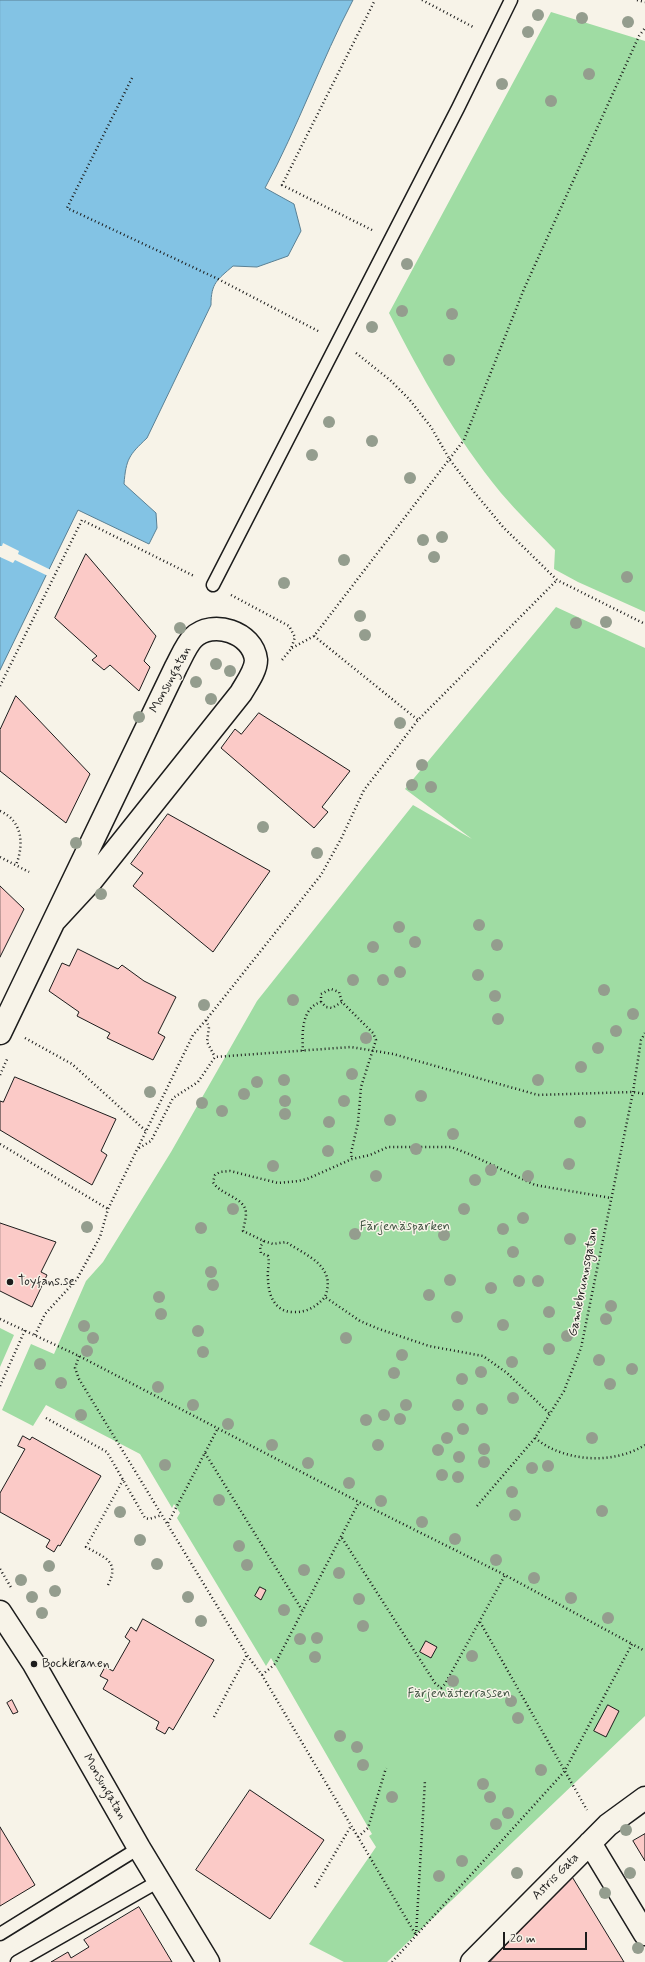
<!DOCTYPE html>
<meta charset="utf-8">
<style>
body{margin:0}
#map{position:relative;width:645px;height:1962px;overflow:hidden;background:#f7f3e8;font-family:Mynerve,sans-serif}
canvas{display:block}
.scale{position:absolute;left:503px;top:1932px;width:84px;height:18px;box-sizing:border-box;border:2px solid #1c1c1c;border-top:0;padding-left:5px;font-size:12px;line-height:14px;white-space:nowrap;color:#1c1c1c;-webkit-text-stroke:3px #f7f3e8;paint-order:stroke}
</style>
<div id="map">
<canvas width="645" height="1962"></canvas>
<div class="scale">20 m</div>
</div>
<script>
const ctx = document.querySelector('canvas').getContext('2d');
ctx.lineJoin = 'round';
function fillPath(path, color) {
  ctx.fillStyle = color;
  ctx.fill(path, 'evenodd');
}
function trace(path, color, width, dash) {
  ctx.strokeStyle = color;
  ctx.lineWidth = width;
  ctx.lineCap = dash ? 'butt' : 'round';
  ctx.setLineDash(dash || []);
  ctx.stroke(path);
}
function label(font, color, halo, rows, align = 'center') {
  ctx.font = font + ' Mynerve,sans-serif';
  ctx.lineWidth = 3;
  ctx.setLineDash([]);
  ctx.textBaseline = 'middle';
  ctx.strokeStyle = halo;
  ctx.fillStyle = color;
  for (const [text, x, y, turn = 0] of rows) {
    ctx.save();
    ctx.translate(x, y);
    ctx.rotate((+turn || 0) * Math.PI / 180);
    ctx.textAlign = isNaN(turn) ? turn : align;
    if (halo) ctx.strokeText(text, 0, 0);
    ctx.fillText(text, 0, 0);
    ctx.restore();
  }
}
fillPath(new Path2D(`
 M551,12L645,41V612L578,582L554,569L555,550C537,531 518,513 501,493C456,438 421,376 389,313Z
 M556,607L645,648V1716L387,1962H344L309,1944L376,1847L369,1836L372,1834L271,1658L266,1666L177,1518L180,1513L174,1504L172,1508L140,1454L46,1405L33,1426L2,1410L31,1344L54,1354L86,1281L103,1262L171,1152L257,1001L413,805L472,839L405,789Z
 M0,1328L14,1335L0,1367Z`), '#9fdca3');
const water = new Path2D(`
 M0,0H353C321,61 298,127 265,188L294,204L301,231L288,256L257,267L233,266C217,280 211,283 211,305L147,438C129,455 126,459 124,484L156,513L157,528L149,544L78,510L0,670Z`);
fillPath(water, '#83c3e4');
trace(water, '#5a8094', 1);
fillPath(new Path2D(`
 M3,543L19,551L18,554L51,570L48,576L15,560L13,563L0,557V546H2Z`), '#f7f3e8');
const building = new Path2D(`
 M86,554L156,636L144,661L150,667L139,691L110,665L104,670L92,660L97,656L55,618Z
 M16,696L90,774L66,823L0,771V730Z
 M259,713L350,771L322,807L328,812L314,828L221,748L235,729L241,734Z
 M168,814L270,871L213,952L133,886L143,873L131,864Z
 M0,886L24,909L0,957Z
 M78,949L118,969L122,965L144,981L176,997L158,1033L165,1037L153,1060L107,1038L110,1033L77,1016L79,1012L49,991L62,963L69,966Z
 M15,1077L116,1119L101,1151L107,1155L92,1185L0,1130V1101L3,1102Z
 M0,1223L56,1242L41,1272L47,1275L32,1307L0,1291Z
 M23,1436L30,1440L32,1437L101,1476L60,1546L58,1545L54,1552L46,1547L50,1540L0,1512V1493L25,1449L18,1446Z
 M260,1587L266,1590L261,1600L255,1596Z
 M143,1619L214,1660L173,1730L169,1727L165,1734L156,1729L159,1722L103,1689L108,1680L100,1676L105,1667L113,1671L130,1641L125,1637L131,1627L136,1631Z
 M426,1641L437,1647L431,1658L420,1652Z
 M12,1700L18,1712L13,1714L7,1703Z
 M608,1705L619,1711L606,1737L594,1731Z
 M250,1790L324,1840L270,1919L196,1870Z
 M0,1827L35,1885L0,1906Z
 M645,1834V1861L633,1841Z
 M571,1875L624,1962H490Z
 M139,1907L172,1962H51L68,1952L71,1958L89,1947L84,1940Z`);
fillPath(building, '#fbcac7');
trace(building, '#1c1c1c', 1);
const service = new Path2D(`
 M213,585L458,108L511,0
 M0,1934L139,1848
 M17,1962L159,1881`);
const minor = new Path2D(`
 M0,1033L176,667C181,658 186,645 193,638C212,619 253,632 256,660C256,671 246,684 241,693L92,880L55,920
 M0,1612L34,1664L139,1848L208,1962
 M590,1843L645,1934
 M472,1962L608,1825L645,1798`);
trace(service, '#1c1c1c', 15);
trace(minor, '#1c1c1c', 25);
trace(new Path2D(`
 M422,0L475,28
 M637,0L645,2
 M132,78L67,208L218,279L320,332
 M372,230L282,185L375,0
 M356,353L390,380L409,399L431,427L450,460L475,493L503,527L557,580L645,624
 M231,595L289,626L295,637L291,649L282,660
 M314,636L418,720
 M292,648L314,636L464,440L524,289L639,36L645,28
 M0,686L82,520L194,576
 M0,811C23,821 24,845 16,865
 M0,857L29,872
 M321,1002V994L331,989L339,992L342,1002
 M206,1020L209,1027L207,1042L215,1057
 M25,1038L72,1064L146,1131
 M303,1051C302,1034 301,1008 321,1002L326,1007L332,1008L342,1002L373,1033L376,1040L361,1087L358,1123L351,1153L352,1159
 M0,1075L8,1057
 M0,1144L108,1209
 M139,1148L151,1141L173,1098L198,1082L215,1057L351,1047L393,1054L538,1095L633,1092L645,1094
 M264,1241L273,1244L286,1242C307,1256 337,1266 325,1297
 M0,1319L79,1356L359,1502L505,1575L632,1644
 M35,1335L45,1314L77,1279L100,1237L108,1209L193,1035L206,1020L321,875L341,839L364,790L418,720L557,580
 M79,1356L75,1368L79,1379L247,1655L262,1675L416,1935
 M0,1386L25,1330
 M549,1413L507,1373L483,1356L429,1346L379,1329L360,1321L325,1297C316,1307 306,1313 292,1312C274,1311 268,1294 268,1278C267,1270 270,1264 268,1256L261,1253L260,1247L264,1241L243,1231C244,1225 246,1219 246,1213C245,1197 220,1195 213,1182L215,1175L220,1172L230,1171L278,1183L299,1181L307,1179L352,1159L370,1155L388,1147H451L469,1154L535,1185L611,1198
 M46,1418L107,1452L145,1518L149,1519L162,1515
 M535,1438C564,1462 613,1465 645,1445
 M205,1453L302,1610
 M477,1506L535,1438L564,1391L581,1348L633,1092L641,1040L645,1033
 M168,1523L218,1428
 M342,1538L435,1683L441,1688L445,1684L505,1575
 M0,1569L12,1589
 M108,1585C120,1561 105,1558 86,1547L123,1480
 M480,1622L587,1810
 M262,1675L275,1664L359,1502
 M214,1717L247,1655
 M358,1837L368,1828L386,1768
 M315,1887L351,1826
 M416,1935L425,1780
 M392,1962L564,1772L632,1644L645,1651`), '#1c1c1c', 2.5, [1, 3]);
trace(service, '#f7f3e8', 12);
trace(minor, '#f7f3e8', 22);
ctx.fillStyle = '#949d8e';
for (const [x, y] of [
 [538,15],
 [582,18],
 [628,22],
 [528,32],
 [589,74],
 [502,84],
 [551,101],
 [407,264],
 [402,311],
 [452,314],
 [372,327],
 [449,360],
 [329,422],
 [372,441],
 [312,455],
 [410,478],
 [442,537],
 [423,540],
 [434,557],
 [344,560],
 [627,577],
 [284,583],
 [360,616],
 [606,622],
 [576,623],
 [180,628],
 [365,635],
 [216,664],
 [230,671],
 [196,682],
 [211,699],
 [139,717],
 [400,723],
 [422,765],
 [412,785],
 [431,787],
 [263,827],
 [76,843],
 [317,853],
 [101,894],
 [479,925],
 [399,927],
 [415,942],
 [497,945],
 [373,947],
 [400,972],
 [478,975],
 [353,980],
 [383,980],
 [604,990],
 [495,996],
 [293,1000],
 [204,1005],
 [633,1014],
 [498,1019],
 [616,1031],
 [366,1038],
 [598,1048],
 [581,1067],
 [352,1074],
 [284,1080],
 [538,1080],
 [257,1082],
 [150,1092],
 [244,1094],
 [421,1096],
 [285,1101],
 [344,1101],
 [202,1103],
 [222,1111],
 [285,1114],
 [390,1120],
 [329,1122],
 [580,1122],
 [453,1134],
 [416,1149],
 [328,1151],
 [569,1164],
 [273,1166],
 [491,1170],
 [376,1176],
 [528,1176],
 [475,1180],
 [233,1209],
 [464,1209],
 [523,1218],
 [87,1227],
 [201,1228],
 [503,1229],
 [355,1234],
 [444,1235],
 [570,1239],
 [513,1252],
 [211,1272],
 [450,1280],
 [519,1281],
 [538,1281],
 [213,1285],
 [491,1288],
 [429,1295],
 [159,1297],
 [611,1306],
 [549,1312],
 [161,1314],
 [457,1317],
 [606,1319],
 [503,1325],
 [84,1326],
 [198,1331],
 [567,1336],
 [93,1338],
 [346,1338],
 [549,1349],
 [87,1351],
 [203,1352],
 [402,1355],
 [599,1360],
 [512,1362],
 [40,1364],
 [632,1369],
 [481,1372],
 [394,1373],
 [462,1379],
 [61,1383],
 [610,1384],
 [158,1387],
 [513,1398],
 [193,1405],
 [406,1405],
 [458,1405],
 [482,1409],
 [81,1415],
 [384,1415],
 [400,1419],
 [366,1420],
 [228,1424],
 [463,1429],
 [447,1438],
 [592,1438],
 [272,1445],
 [378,1445],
 [484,1449],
 [438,1450],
 [459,1457],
 [484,1462],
 [308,1463],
 [165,1465],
 [548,1466],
 [532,1468],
 [442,1475],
 [458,1477],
 [349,1483],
 [512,1492],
 [219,1500],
 [381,1501],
 [602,1511],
 [120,1512],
 [515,1515],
 [422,1522],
 [455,1539],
 [140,1540],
 [239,1546],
 [496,1560],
 [157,1564],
 [247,1565],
 [49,1566],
 [304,1570],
 [339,1573],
 [534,1578],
 [21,1580],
 [55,1591],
 [32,1597],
 [188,1597],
 [571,1598],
 [359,1599],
 [284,1610],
 [42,1613],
 [608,1618],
 [201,1621],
 [363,1626],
 [317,1638],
 [300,1639],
 [472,1656],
 [315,1657],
 [453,1681],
 [511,1701],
 [518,1718],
 [340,1736],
 [357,1747],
 [363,1765],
 [541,1770],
 [483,1784],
 [392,1797],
 [490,1797],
 [508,1813],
 [496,1824],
 [626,1830],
 [462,1861],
 [517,1873],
 [630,1873],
 [439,1876],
 [605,1893],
 [638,1948]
]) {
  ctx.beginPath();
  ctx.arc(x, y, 6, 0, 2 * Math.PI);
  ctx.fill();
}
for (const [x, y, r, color] of [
 [10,1282,4,"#1c1c1c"],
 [34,1664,4,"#1c1c1c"]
]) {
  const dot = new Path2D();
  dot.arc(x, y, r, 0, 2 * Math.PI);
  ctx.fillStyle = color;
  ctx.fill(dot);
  trace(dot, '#f7f3e8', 1.5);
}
label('13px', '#1c1c1c', '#f7f3e8', [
 ["Monsungatan",171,680,-62],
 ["Gamlebrunnsgatan",584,1282,-79],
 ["Monsungatan",104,1787,60],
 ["Astris Gata",556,1877,-45]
]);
label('13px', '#435644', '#f7f3e8', [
 ["Färjenäsparken",405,1227],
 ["Färjenästerrassen",459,1694]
]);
label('13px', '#1c1c1c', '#f7f3e8', [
 ["Toyfans.se",18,1282],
 ["Bockkranen",42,1664]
], 'left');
</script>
